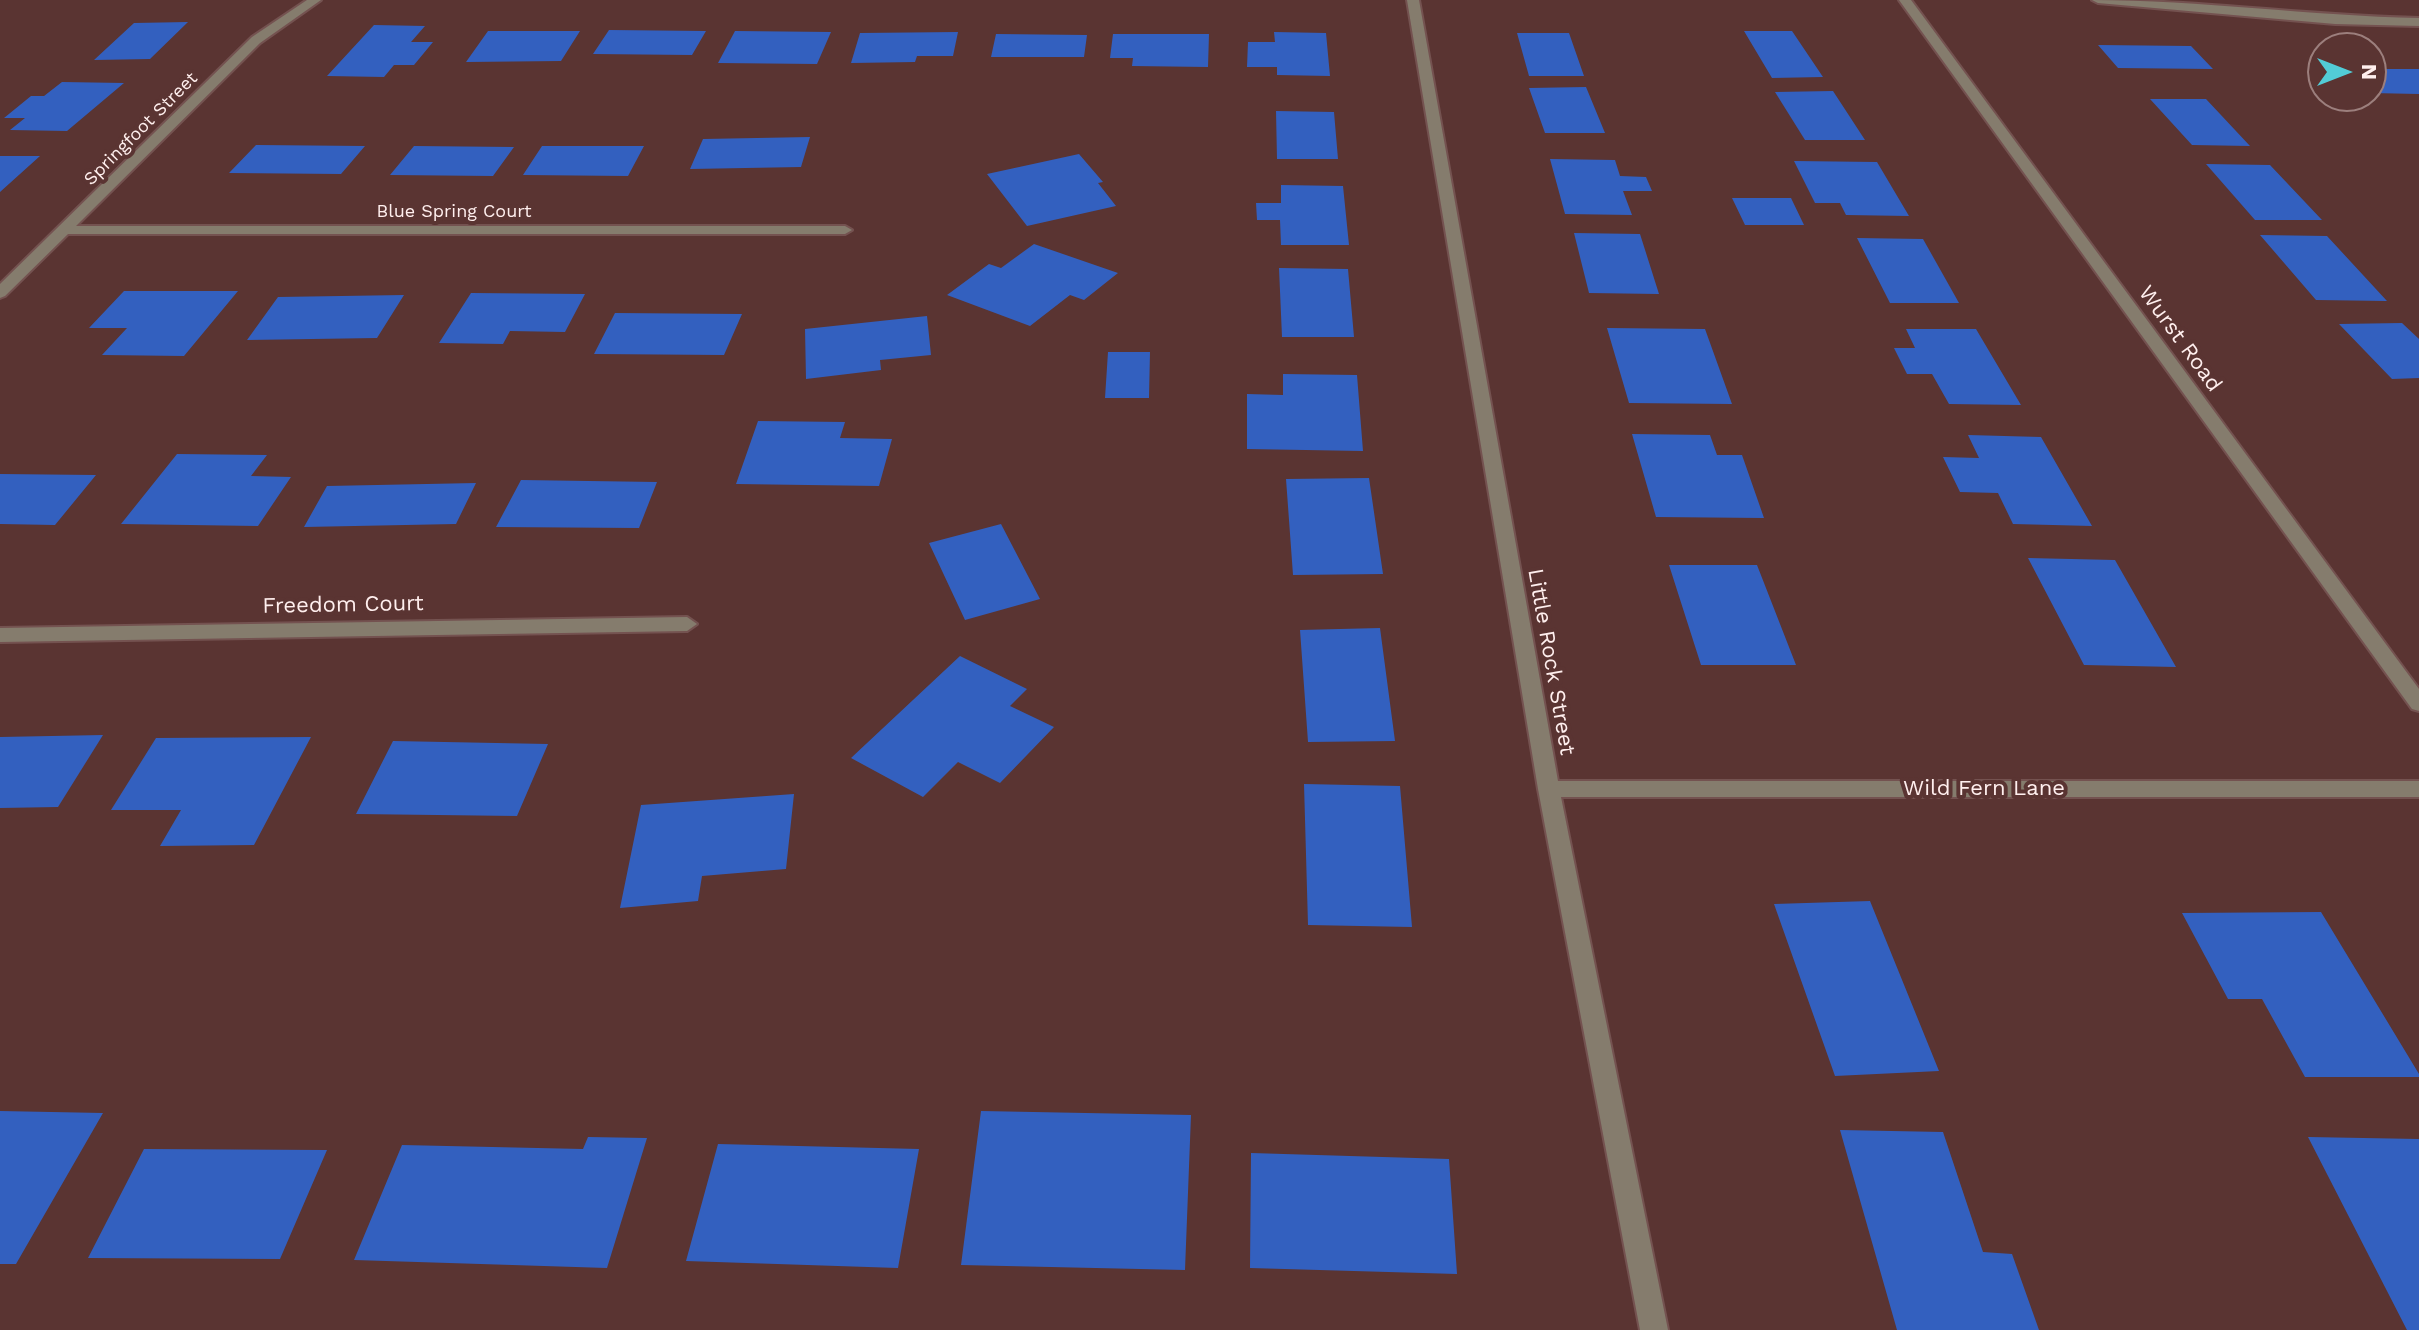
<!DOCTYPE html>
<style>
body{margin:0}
#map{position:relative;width:2419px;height:1330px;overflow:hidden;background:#5a3432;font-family:"Work Sans",sans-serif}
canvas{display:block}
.north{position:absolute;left:2307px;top:32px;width:80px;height:80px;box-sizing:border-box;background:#5a3432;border:2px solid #9c7f7d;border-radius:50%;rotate:90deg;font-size:22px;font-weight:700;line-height:32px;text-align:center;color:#ffefee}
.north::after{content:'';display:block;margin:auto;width:28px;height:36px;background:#52ccd6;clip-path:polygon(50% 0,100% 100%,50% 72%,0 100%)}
</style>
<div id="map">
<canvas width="2419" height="1330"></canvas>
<div class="north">N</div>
</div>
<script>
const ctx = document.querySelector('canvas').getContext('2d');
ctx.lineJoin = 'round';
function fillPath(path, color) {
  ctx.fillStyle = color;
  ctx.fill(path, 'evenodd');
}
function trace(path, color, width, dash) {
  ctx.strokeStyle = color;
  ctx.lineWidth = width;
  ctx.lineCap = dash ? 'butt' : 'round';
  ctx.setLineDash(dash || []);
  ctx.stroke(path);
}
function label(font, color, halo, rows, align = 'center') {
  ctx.font = font + ' "Work Sans",sans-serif';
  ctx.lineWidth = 8;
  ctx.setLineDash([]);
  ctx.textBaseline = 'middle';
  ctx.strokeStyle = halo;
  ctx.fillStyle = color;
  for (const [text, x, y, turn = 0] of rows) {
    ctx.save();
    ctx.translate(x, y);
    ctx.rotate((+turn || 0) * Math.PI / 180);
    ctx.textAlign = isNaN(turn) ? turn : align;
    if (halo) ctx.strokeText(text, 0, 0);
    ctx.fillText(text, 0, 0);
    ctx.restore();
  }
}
fillPath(new Path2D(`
 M188,22L150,59L94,60L134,23Z
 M374,25L425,26L411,42H433L414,65H394L384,77L327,76Z
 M609,30L706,31L692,55L593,54Z
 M488,31H580L561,61L466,62Z
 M735,31L831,32L817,64L718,63Z
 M1744,31H1792L1823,77L1772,78Z
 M958,32L953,56H917L915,62L851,63L860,33Z
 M1274,32L1326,33L1330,76L1277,75V67H1247L1248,42H1275Z
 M1517,33H1569L1584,76H1529Z
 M996,34L1087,35L1084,57H991Z
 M1113,34H1209L1208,67L1132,66L1133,58H1110Z
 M2098,45L2191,46L2213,69L2118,68Z
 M2371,69H2419V94L2371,93Z
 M62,82L124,83L67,131L10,130L25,118H4L31,96H44Z
 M1586,87L1605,133H1545L1529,88Z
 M1833,91L1865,140H1805L1775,92Z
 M2150,99H2206L2250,146L2192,145Z
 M1276,111L1334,112L1338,159H1277Z
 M810,137L801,167L690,169L703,139Z
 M256,145L365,146L341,174L229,173Z
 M414,146L514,147L493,176L390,175Z
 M542,146H644L628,176L523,175Z
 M1079,154L1103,182L1098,183L1116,206L1027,226L987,174Z
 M0,156H40L0,192Z
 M1550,159L1615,160L1620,176L1646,177L1652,191H1623L1632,215L1565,214Z
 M1794,161L1877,162L1909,216L1846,215L1840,203H1815Z
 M2206,164L2270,165L2322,220H2255Z
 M1281,185L1343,186L1349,245H1281L1280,220H1257L1256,203H1281Z
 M1732,198H1791L1804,225H1745Z
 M1574,233L1640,234L1659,294L1589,293Z
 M2260,235L2327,236L2387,301L2316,300Z
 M1857,238L1923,239L1959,303H1890Z
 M1034,244L1118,273L1084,300L1070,295L1030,326L947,295L989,264L1001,268Z
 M1279,268L1348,269L1354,337H1282Z
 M124,291H238L184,356L102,355L127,328H89Z
 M471,293L585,294L565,332L510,331L503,344L439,343Z
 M404,295L377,338L247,340L278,297Z
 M615,313L742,314L724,355L594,354Z
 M927,316L931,355L880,360L881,370L806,379L805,329Z
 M2402,323L2419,339V378L2392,379L2339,324Z
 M1607,328L1705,329L1732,404L1629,403Z
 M1906,329H1976L2021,405L1949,404L1932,374H1907L1894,348H1915Z
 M1108,352H1150L1149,398H1105Z
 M1283,374L1357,375L1363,451L1247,449V394L1283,395Z
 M758,421L845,422L840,438L892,439L879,486L736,484Z
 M1632,434L1710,435L1717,455H1742L1764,518L1656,517Z
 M1968,435L2041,437L2092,526L2013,524L1998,493L1960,492L1943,457L1979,458Z
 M177,454L267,455L251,476L291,477L258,526L121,524Z
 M0,474L96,475L55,525L0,524Z
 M1369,478L1383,574L1293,575L1286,479Z
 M521,480L657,482L639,528L496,527Z
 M476,483L456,524L304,527L327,486Z
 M1001,524L1040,599L965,620L929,543Z
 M2028,558L2115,560L2176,667L2084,665Z
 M1669,565H1757L1796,665H1701Z
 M1380,628L1395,741L1308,742L1300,630Z
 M960,656L1027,689L1010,706L1054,727L1000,783L958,762L923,797L851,758Z
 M103,735L58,807L0,808V737Z
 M311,737L254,845L160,846L181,810H111L156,738Z
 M393,741L548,744L517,816L356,814Z
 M1304,784L1400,786L1412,927L1308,925Z
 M794,794L786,869L702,876L698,901L620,908L641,805Z
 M1870,901L1939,1071L1835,1076L1774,904Z
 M2321,912L2419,1074V1077H2305L2262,999H2228L2182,913Z
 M0,1111L103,1113L16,1264H0Z
 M981,1111L1191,1115L1185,1270L961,1265Z
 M1840,1130L1943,1132L1983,1252L2012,1254L2039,1330H1897Z
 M588,1137L647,1138L607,1268L354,1260L402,1145L583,1149Z
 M2308,1137L2419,1139V1330H2407Z
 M718,1144L919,1149L898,1268L686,1261Z
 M144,1149L327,1150L280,1259L88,1258Z
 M1251,1153L1449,1159L1457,1274L1250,1268Z`), '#3360bf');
const minor = new Path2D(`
 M307,0H321L260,43L76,226H845L852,230L845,234H68L5,296L0,298V284L252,37Z
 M1407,0H1419L1558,781H2419V797H1561L1668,1330H1640L1538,789Z
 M1899,0H1911L2419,689V711L2412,709Z
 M2092,0C2201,0 2310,16 2419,18V26L2335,24L2098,3Z
 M687,617L697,624L687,631L0,642V628Z`);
trace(minor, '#745250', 4);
fillPath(minor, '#857c6d');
label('18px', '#ffefee', '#5a3432', [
 ["Springfoot Street",141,129,-45],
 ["Blue Spring Court",454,212]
]);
label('22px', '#ffefee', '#5a3432', [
 ["Wurst Road",2180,339,54],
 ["Freedom Court",343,605,-1],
 ["Little Rock Street",1551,662,80],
 ["Wild Fern Lane",1984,789]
]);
</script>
